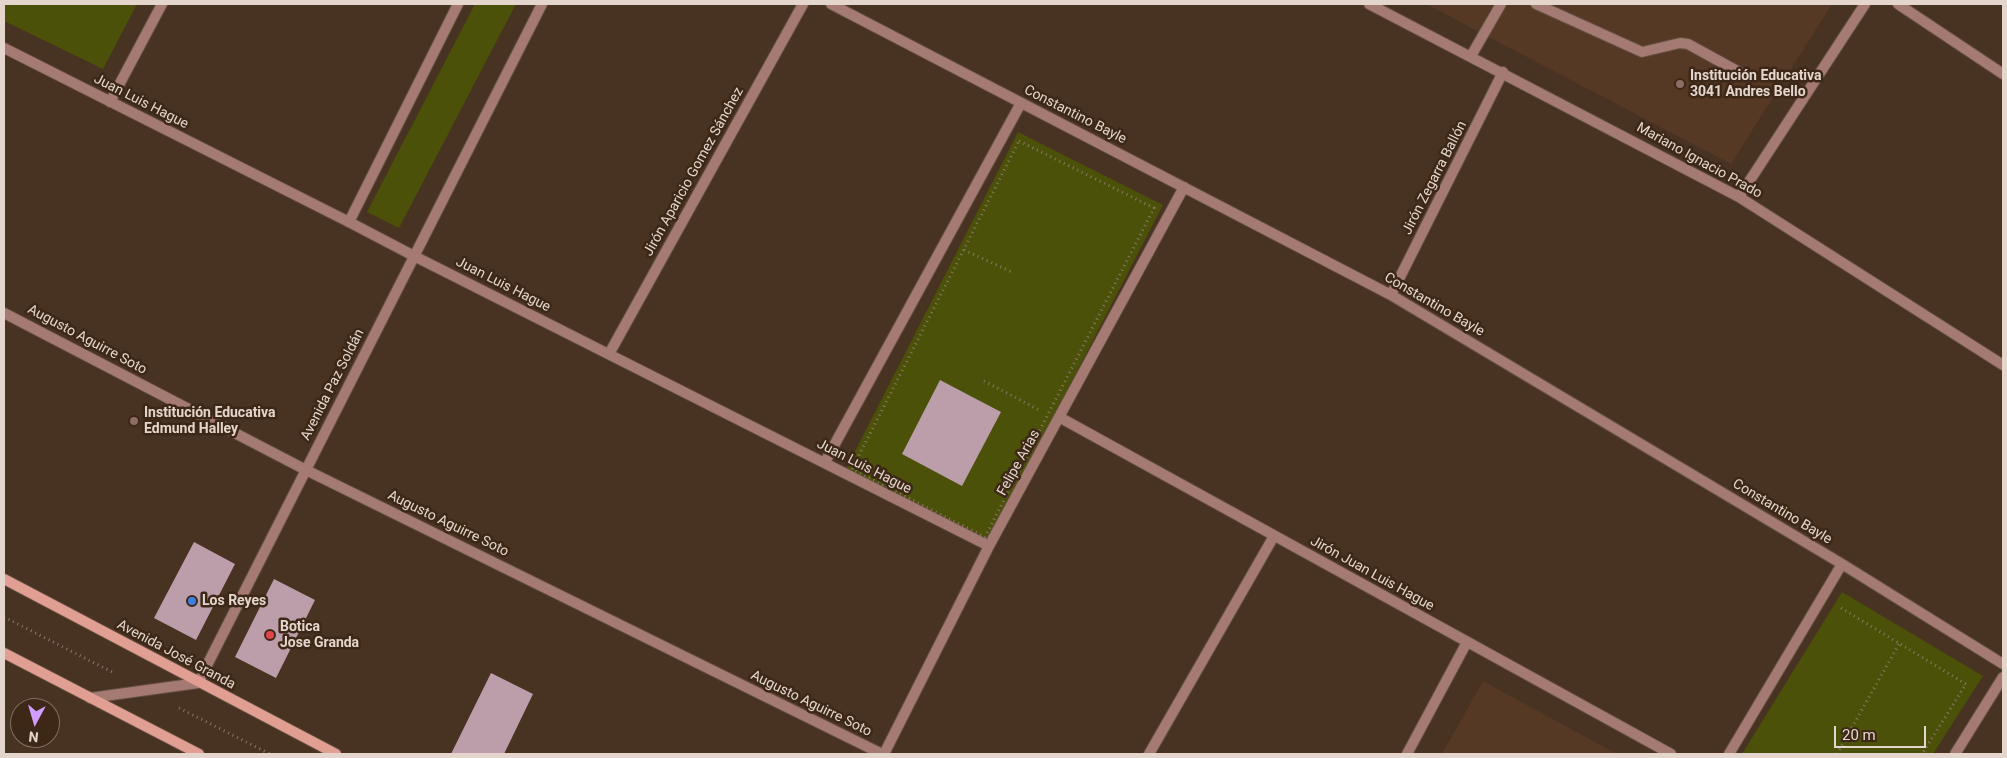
<!DOCTYPE html>
<meta charset="utf-8">
<style>
body{margin:0}
#map{position:relative;width:2007px;height:758px;overflow:hidden;background:#483222;font-family:Roboto,sans-serif}
canvas{display:block}
.frame{position:absolute;inset:0;border:5px solid #e4d6cc;pointer-events:none}
.north{position:absolute;left:10px;top:698px;width:50px;height:50px;box-sizing:border-box;background:#3d2818;border:1px solid #806e60;border-radius:50%;rotate:186deg;font-size:14px;font-weight:700;line-height:20px;text-align:center;color:#e4d6cc}
.north::after{content:'';display:block;margin:auto;width:18px;height:22px;background:#d19dfe;clip-path:polygon(50% 0,100% 100%,50% 72%,0 100%)}
.scale{position:absolute;left:1834px;top:726px;width:92px;height:22px;box-sizing:border-box;border:2px solid #e4d6cc;border-top:0;padding-left:6px;font-size:15px;line-height:18px;white-space:nowrap;color:#e4d6cc;-webkit-text-stroke:4px #3d2818;paint-order:stroke}
</style>
<div id="map">
<canvas width="2007" height="758"></canvas>
<div class="frame"></div>
<div class="north">N</div>
<div class="scale">20 m</div>
</div>
<script>
const ctx = document.querySelector('canvas').getContext('2d');
ctx.lineJoin = 'round';
function fillPath(path, color) {
  ctx.fillStyle = color;
  ctx.fill(path, 'evenodd');
}
function trace(path, color, width, dash) {
  ctx.strokeStyle = color;
  ctx.lineWidth = width;
  ctx.lineCap = dash ? 'butt' : 'round';
  ctx.setLineDash(dash || []);
  ctx.stroke(path);
}
function label(font, color, halo, rows, align = 'center') {
  ctx.font = font + ' Roboto,sans-serif';
  ctx.lineWidth = 5;
  ctx.setLineDash([]);
  ctx.textBaseline = 'middle';
  ctx.strokeStyle = halo;
  ctx.fillStyle = color;
  for (const [text, x, y, turn = 0] of rows) {
    ctx.save();
    ctx.translate(x, y);
    ctx.rotate((+turn || 0) * Math.PI / 180);
    ctx.textAlign = isNaN(turn) ? turn : align;
    if (halo) ctx.strokeText(text, 0, 0);
    ctx.fillText(text, 0, 0);
    ctx.restore();
  }
}
fillPath(new Path2D(`
 M1426,4H1832L1731,164Z
 M1483,681L1617,754H1442Z`), '#553924');
fillPath(new Path2D(`
 M4,4H137L103,69L4,21Z
 M475,4H516L399,228L367,212Z
 M1018,132L1163,205L989,541L846,469Z
 M1842,592L1983,676L1933,754H1742Z`), '#4b5108');
fillPath(new Path2D(`
 M940,380L1001,412L962,486L902,454Z
 M194,542L235,564L196,640L154,618Z
 M274,579L315,600L276,678L235,657Z
 M491,673L533,694L504,754H451Z`), '#bc9daa');
const service = new Path2D(`
 M1536,4L1642,52L1680,43L1688,44L1739,72
 M1471,56L1501,4`);
const minor = new Path2D(`
 M831,4L1391,295L1842,564L2003,664
 M1369,4L1739,197L2003,365
 M1898,4L2003,74
 M4,48L349,222
 M110,102L162,4
 M1739,197L1865,4
 M414,256L989,546
 M1391,295L1503,72
 M4,313L306,470L882,754
 M609,354L803,4
 M1059,417L1671,754
 M825,462L1021,103
 M884,754L989,546L1184,187
 M1149,754L1274,536
 M1407,754L1467,642
 M1729,754L1842,564
 M1955,754L2003,677`);
const tertiary = new Path2D(`
 M414,256L349,222L458,4
 M90,698L198,683L542,4`);
const secondary = new Path2D(`
 M4,579L336,754
 M4,653L199,754`);
trace(service, '#645041', 12);
trace(minor, '#645041', 12);
trace(tertiary, '#645041', 12);
trace(secondary, '#645041', 12);
trace(new Path2D(`
 M1019,141L1154,208L985,537L852,469Z
 M964,250L1014,273
 M984,381L1039,410
 M1841,608L1966,684L1922,754
 M4,617L112,672
 M179,708L270,754
 M1837,754L1899,644`), '#8b786b', 3, [1, 4]);
trace(service, '#a47a73', 10);
trace(minor, '#a47a73', 10);
trace(tertiary, '#a47a73', 10);
trace(secondary, '#e19f94', 10);
for (const [x, y, r, color] of [
 [1680,84,5,"#8d6e63"],
 [134,421,5,"#8d6e63"],
 [192,601,5,"#3f7fe0"],
 [270,635,5,"#e0444e"]
]) {
  const dot = new Path2D();
  dot.arc(x, y, r, 0, 2 * Math.PI);
  ctx.fillStyle = color;
  ctx.fill(dot);
  trace(dot, '#3d2818', 2);
}
label('bold 14px', '#e4d6cc', '#3d2818', [
 ["Institución Educativa",1690,76],
 ["3041 Andres Bello",1690,92],
 ["Institución Educativa",144,413],
 ["Edmund Halley",144,429],
 ["Los Reyes",202,601],
 ["Botica",280,627],
 ["Jose Granda",280,643]
], 'left');
label('14px', '#e4d6cc', '#3d2818', [
 ["Juan Luis Hague",141,102,27],
 ["Constantino Bayle",1075,115,27],
 ["Mariano Ignacio Prado",1699,161,29],
 ["Jirón Aparicio Gomez Sánchez",694,172,-61],
 ["Jirón Zegarra Ballón",1435,178,-63],
 ["Juan Luis Hague",503,285,27],
 ["Constantino Bayle",1434,305,30],
 ["Augusto Aguirre Soto",87,340,28],
 ["Avenida Paz Soldán",333,385,-63],
 ["Felipe Arias",1019,463,-61],
 ["Juan Luis Hague",864,467,27],
 ["Constantino Bayle",1782,512,31],
 ["Augusto Aguirre Soto",448,524,26],
 ["Jirón Juan Luis Hague",1372,574,29],
 ["Avenida José Granda",176,655,28],
 ["Augusto Aguirre Soto",811,704,26]
]);
</script>
